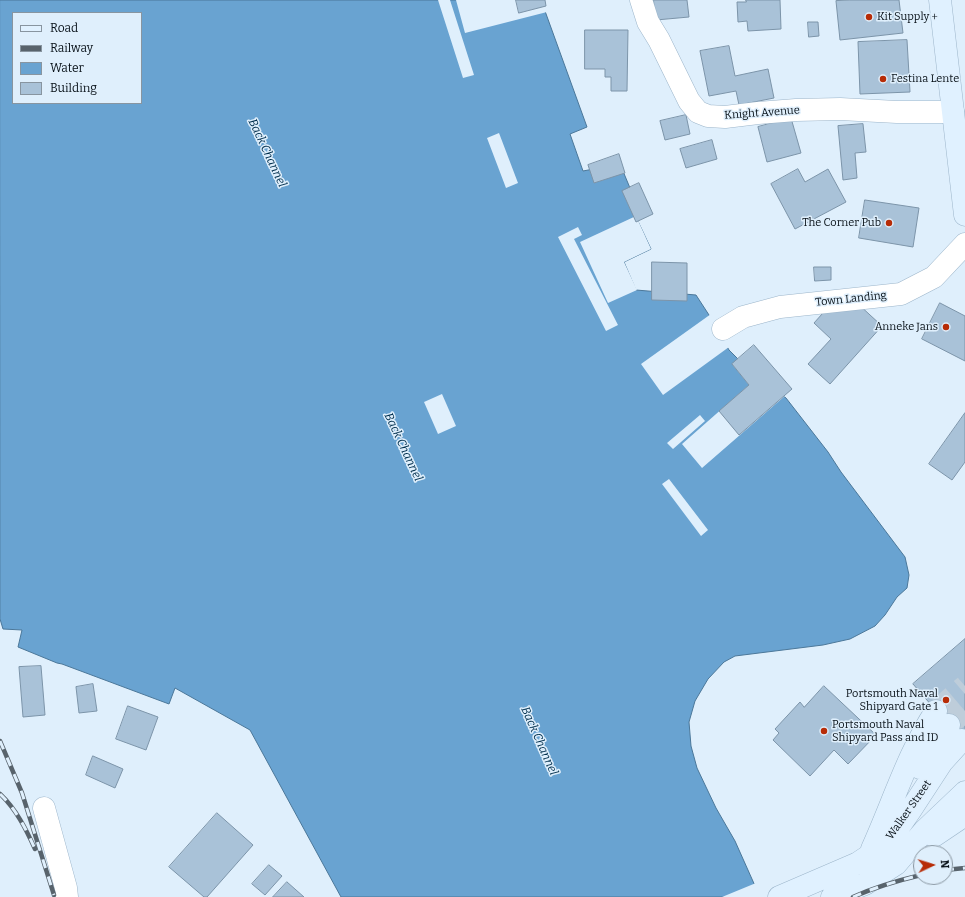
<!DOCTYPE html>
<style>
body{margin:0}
#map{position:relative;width:965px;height:897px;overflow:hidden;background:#dfeffc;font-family:Bitter,serif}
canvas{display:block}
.legend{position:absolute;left:12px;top:12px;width:130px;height:92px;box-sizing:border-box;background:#dfeffc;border:1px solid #8895a0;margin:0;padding:5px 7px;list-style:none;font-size:12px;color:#060f16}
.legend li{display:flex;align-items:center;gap:8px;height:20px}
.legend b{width:20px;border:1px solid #8895a0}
.north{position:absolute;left:913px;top:845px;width:40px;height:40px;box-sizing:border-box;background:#dfeffc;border:1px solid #8895a0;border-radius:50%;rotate:86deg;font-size:11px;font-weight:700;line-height:16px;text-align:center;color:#060f16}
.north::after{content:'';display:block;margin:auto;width:14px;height:18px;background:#b72c07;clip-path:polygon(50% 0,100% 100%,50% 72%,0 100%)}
</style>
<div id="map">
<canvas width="965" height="897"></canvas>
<ul class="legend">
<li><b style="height:5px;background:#e0f1ff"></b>Road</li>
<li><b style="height:5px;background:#58636c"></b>Railway</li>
<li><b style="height:11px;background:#69a3d1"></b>Water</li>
<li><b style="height:11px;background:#a9c2d8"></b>Building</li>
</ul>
<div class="north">N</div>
</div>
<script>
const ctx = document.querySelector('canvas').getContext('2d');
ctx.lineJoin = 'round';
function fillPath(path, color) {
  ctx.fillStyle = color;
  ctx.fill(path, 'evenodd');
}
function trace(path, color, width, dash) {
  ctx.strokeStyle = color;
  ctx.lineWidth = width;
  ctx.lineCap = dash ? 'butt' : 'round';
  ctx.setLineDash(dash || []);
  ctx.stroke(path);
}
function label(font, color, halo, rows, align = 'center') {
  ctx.font = font + ' Bitter,serif';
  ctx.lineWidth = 3;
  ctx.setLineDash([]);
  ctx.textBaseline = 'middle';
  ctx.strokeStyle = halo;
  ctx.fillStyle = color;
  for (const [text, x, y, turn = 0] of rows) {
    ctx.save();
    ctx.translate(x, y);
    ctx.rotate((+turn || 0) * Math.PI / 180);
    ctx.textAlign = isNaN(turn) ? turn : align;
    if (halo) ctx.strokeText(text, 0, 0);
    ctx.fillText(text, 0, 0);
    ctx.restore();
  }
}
const water = new Path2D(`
 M0,0H541L587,127L570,134L583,171L620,164L640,212L636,217L651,249L624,262L636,290L696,295L709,315L729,350L749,370L786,398L828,452L841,472L905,557L909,575L907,588L897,597L885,615L875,626L850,639L823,645L735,656L724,662L708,679L695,701L689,722L691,746L697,768L716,808L735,841L760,897H341L250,730L175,688L169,704L62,664L57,663L18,647L22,630L3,629L0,619ZM13,13H141V103H13Z`);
fillPath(water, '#69a3d1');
trace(water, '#4b7799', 1);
fillPath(new Path2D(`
 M438,0H450L474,75L463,78Z
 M456,0H543L547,12L465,33Z
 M499,133L518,183L506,188L487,138Z
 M636,216L651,249L624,262L637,290L608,303L580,242Z
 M578,227L582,235L574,239L618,325L606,331L558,237Z
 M711,314L729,347L663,395L641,364Z
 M740,358L786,395L702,468L682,444L749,385L732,364Z
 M442,394L456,426L438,434L424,402Z
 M700,415L705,421L673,449L667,443Z
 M669,479L708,530L701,536L662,484Z
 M756,883L762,897H722Z`), '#dfeffc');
const building = new Path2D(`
 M516,0H545L546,6L519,13Z
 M654,0H687L689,17L656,20Z
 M746,0H780L781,29L748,31L747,21L738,22L737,2H746Z
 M850,0H899L903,33L840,40L836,1Z
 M808,22H818L819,36L809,37Z
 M585,30H628L627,91H611V77H605V69H585Z
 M907,40L910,92L860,94L858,42Z
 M729,46L735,76L768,69L774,98L739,105L736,91L709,96L700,51Z
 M686,115L690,134L665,140L660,121Z
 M791,118L801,153L767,162L758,127Z
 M863,124L866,152L855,153L857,178L843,180L838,126Z
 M712,140L717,159L686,168L680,149Z
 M619,154L625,173L594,183L588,165Z
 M798,169L805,182L828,169L846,202L795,229L771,184Z
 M639,183L653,214L636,222L622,191Z
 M865,200L919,208L913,247L859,238Z
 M652,262L687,263V301L652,300Z
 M814,267H831V280L815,281Z
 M857,303L882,326L830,384L808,364L831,339L814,323L831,304Z
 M940,303L965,316V361L922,339Z
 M754,345L792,389L739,435L719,411L749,385L732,364Z
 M965,413V462L952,480L929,464Z
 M965,639V744L913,684Z
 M41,666L45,715L23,717L19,667Z
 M93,684L97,711L79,713L76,687Z
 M824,686L876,735L848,764L834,750L810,776L773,740L779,733L775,729L800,702L804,707Z
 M128,706L158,717L146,750L116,739Z
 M93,756L123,769L115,788L86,775Z
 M217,813L253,845L207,897H204L169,867Z
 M269,865L282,876L265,895L252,884Z
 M287,882L304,897H273Z`);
fillPath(building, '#a9c2d8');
trace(building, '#7c94a9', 1);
trace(new Path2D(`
 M936,711L965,686
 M949,725L965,711`), '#becdda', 22, [22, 11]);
const street = new Path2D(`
 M641,0L648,22L659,40L689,101L698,112L708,116L725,117L758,113L796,110L840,109L897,112H953
 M723,329L743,317L780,307L901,294L934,277L965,244
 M44,808L66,888L67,897`);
const secondary = new Path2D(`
 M940,0L965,215
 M920,768C928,753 938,739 949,725
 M934,836L965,815
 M872,849C893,803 908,753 936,711
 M779,897L858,863L882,847L894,834L910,811L942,762L962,740
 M832,897L865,884L896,864L925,830L965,792`);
trace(street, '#9cb5ca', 23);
trace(secondary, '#9cb5ca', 23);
trace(street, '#fff', 22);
trace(secondary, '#e0f1ff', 22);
const rail = new Path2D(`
 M0,741L22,793L54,895
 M0,794C16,809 26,829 35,849
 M945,870L965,868
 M853,897C873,888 900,880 921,875`);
trace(rail, '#58636c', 4.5);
trace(rail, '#dfeffc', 3, [9]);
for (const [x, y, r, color] of [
 [869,17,4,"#b72c07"],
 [883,79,4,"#b72c07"],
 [889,223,4,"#b72c07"],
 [946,327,4,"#b72c07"],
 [946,700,4,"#b72c07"],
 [824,731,4,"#b72c07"]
]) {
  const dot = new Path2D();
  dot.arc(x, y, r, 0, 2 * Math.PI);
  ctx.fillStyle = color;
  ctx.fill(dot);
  trace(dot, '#dfeffc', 1.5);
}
label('11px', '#060f16', '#dfeffc', [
 ["Kit Supply +",877,17],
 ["Festina Lente",891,79],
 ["The Corner Pub",881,223,"right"],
 ["Anneke Jans",938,327,"right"],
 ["Portsmouth Naval",938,694,"right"],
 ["Shipyard Gate 1",938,707,"right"],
 ["Portsmouth Naval",832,725],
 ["Shipyard Pass and ID",832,738]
], 'left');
label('11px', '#060f16', '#dfeffc', [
 ["Knight Avenue",762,113,-4],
 ["Town Landing",851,299,-6],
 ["Walker Street",909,810,-55]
]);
label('italic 12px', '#002f4d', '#dfeffc', [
 ["Back Channel",267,153,65],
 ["Back Channel",403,447,65],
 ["Back Channel",539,741,66]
]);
</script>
